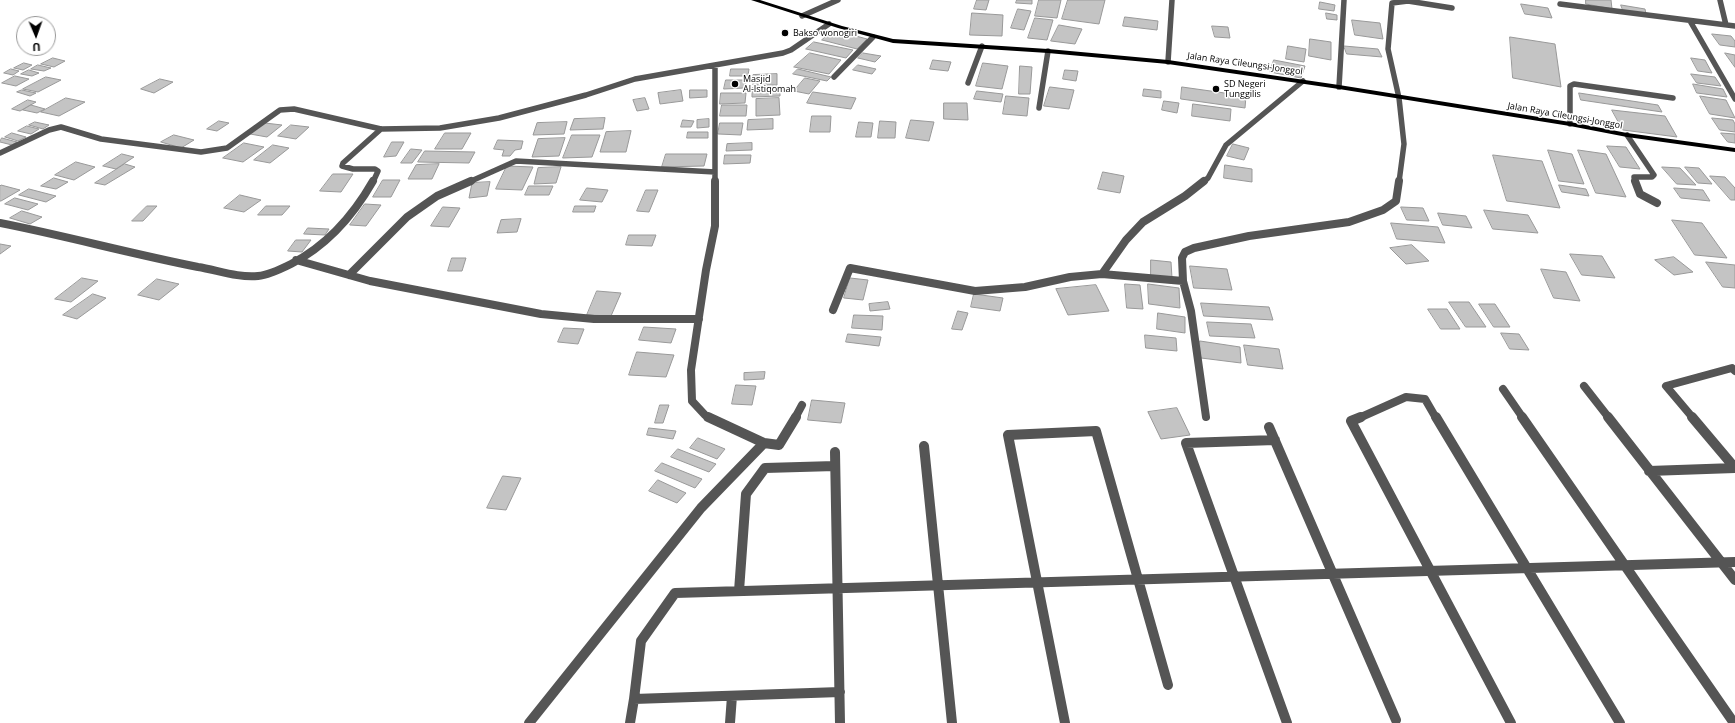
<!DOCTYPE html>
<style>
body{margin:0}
#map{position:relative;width:1735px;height:723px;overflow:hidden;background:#fff;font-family:"Open Sans",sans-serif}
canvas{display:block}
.north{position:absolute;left:16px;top:16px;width:40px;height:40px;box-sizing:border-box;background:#fff;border:1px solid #999;border-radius:50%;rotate:178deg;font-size:11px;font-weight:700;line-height:16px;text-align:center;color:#000}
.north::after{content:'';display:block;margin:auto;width:14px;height:18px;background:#000;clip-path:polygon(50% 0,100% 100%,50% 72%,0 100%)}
</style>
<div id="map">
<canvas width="1735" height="723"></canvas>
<div class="north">U</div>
</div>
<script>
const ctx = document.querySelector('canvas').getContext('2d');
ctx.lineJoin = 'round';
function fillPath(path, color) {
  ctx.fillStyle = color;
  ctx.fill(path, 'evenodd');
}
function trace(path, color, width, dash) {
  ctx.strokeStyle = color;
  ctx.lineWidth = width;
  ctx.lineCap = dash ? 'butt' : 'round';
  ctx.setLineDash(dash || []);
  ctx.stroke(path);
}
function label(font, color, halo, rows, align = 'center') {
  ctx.font = font + ' "Open Sans",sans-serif';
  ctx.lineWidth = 3;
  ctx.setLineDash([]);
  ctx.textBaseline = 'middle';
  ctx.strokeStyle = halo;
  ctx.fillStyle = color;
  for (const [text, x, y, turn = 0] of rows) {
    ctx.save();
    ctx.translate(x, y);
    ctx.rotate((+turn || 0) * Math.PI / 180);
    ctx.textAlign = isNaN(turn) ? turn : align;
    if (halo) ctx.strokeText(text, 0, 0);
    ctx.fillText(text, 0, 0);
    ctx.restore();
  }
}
const building = new Path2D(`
 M977,0H989L986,10L974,9Z
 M1017,0H1032V4L1016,3Z
 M1039,0H1061L1057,18L1035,16Z
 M1068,0H1105L1099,24L1062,19Z
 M1586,0H1611L1612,9L1586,4Z
 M1320,2L1335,5L1334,11L1319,9Z
 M1521,4L1548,8L1552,18L1525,14Z
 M1621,5L1645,9L1646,14L1623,10Z
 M1018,9L1031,11L1024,30L1011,28Z
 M972,13L1003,15L1002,36L970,35Z
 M1326,13L1337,15V20L1327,19Z
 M1125,17L1158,21L1157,30L1123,26Z
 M1035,18L1053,20L1047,40L1028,38Z
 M1352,20L1380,23L1383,39L1355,35Z
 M1059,25L1082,29L1075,44L1051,41Z
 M1212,26L1228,27L1230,38L1215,37Z
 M834,30L867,39L857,49L822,40Z
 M1712,34L1731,36L1735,41V47L1720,45Z
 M1510,37L1555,44L1561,87L1513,78Z
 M1310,39L1331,42V60L1309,56Z
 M814,42L853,50L846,58L806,49Z
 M1288,46L1306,49L1304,62L1286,59Z
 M1344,46L1378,49L1382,57L1347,54Z
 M810,53L841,60L829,74L794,67Z
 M863,53L881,56L875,62L858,58Z
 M1725,53L1735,55V67Z
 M53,58L65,61L54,67L41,64Z
 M1691,58L1705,60L1712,73L1698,71Z
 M933,60L951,62L948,71L930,69Z
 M1274,60L1305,66L1301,78L1270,72Z
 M24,63L32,65L23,70L14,68Z
 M983,63L1008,66L1002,89L976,86Z
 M38,65L51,68L44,71L31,69Z
 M858,65L876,69L872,74L853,70Z
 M1020,66L1032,67L1030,94H1019Z
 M11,69L19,71L13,75L4,73Z
 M731,69H749L748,76H730Z
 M798,69L831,77L827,81L793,74Z
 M29,70L39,73L32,76L21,74Z
 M1065,70L1078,71L1076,81L1063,79Z
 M777,74V85H753V75Z
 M1691,74L1715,77L1721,86L1697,83Z
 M15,76L29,79L16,86L2,83Z
 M46,77L61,80L38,92L23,89Z
 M805,78L820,81L809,94L794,91Z
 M160,79L173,82L154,93L141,89Z
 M726,80H746L745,88L724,89Z
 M1693,84L1723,89L1727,97L1697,93Z
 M780,87V96L752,97V88Z
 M1050,87L1074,90L1069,109L1044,106Z
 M1182,87L1246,96L1245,108L1181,99Z
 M1144,89L1161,91V98L1143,96Z
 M22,90L36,93L30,96L17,92Z
 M681,90L683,101L660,104L658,93Z
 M690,90H707V97L690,98Z
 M977,91L1003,94L1001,102L974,99Z
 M813,92L856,98L851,109L807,103Z
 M721,93H746L745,103L720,104Z
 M1579,93L1658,105L1662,112L1581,100Z
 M1006,96L1029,98L1027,116L1003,114Z
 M1700,96L1726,100L1735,118L1710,114Z
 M66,98L85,102L59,116L41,112Z
 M645,98L649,109L637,111L633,100Z
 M779,98L780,115L756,116V99Z
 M28,100L36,102L20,111L12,109Z
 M1164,101L1179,103L1177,113L1162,110Z
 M944,103H967L968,120L944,119Z
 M1193,104L1231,109L1230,121L1192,116Z
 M31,105L45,109L37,113L23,110Z
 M722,105H747L746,116H720Z
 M1612,110L1665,116L1677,137L1623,130Z
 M812,116H831L830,132H810Z
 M605,118L603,129L570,130L574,119Z
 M1712,118L1733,120L1735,124V132L1720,130Z
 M709,119V127L697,128V120Z
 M773,119V129L747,130L748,120Z
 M683,120L694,121L691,127H681Z
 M911,120L934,122L929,141L906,138Z
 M219,121L229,123L217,131L207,129Z
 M880,121L896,122L895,138H878Z
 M35,122L49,125L43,129L29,125Z
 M567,122L564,134L533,135L537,123Z
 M859,122L873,123L871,137H856Z
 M265,123L282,125L267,137L250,134Z
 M720,123H743L741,135L718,134Z
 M291,125L309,127L296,139L278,136Z
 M27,126L39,129L31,134L18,131Z
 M631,131L626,152H600L606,132Z
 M688,132H708V138H687Z
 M12,133L26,137L18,141L5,137Z
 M445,133H471L462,149H435Z
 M1721,133L1735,134V143L1728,142Z
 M174,135L194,140L181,148L161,142Z
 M572,135H600L592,157L563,158Z
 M2,138L17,142L12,145L0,142Z
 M565,138L559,156L532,157L538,139Z
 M498,140L523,141L521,149L515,150L510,156H502L504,150L494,149Z
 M392,142H404L396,156L384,157Z
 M244,143L264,147L243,162L223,158Z
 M752,143V150L726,151L727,144Z
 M1233,144L1249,148L1244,160L1227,156Z
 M273,145L289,148L270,163L254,160Z
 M1607,146L1626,147L1640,169L1620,167Z
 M411,149L422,150L412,163H401Z
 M1548,150L1572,154L1584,184L1559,181Z
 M1578,150L1606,154L1626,197L1596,193Z
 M425,151L475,152L469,163L418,162Z
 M122,154L134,157L116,169L103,166Z
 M666,154H707L704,166L662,167Z
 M725,155H751L750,163L724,164Z
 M1493,155L1542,161L1560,208L1507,201Z
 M76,162L95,167L74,180L55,175Z
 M125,164L135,167L105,185L95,183Z
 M439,164L432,179H408L416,165Z
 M1225,165L1252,169V182L1224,178Z
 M507,166L533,167L522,190L496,189Z
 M561,167L556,183L534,184L538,168Z
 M1662,167L1680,168L1696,185L1677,184Z
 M1685,167L1699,168L1712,184L1698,183Z
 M1103,172L1124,176L1120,193L1098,189Z
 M333,174H353L341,192L320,191Z
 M1710,176L1725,177L1735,188V200H1731Z
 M54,178L68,182L56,189L41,186Z
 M383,180H400L391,197H373Z
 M490,182L487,196L469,198L472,183Z
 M1559,185L1586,189L1589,196L1562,192Z
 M0,186L1,185L20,190L1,201H0Z
 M529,186H553L549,195H525Z
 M587,188L608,190L602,202L580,200Z
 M1674,188L1703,190L1710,201L1681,198Z
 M29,189L56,196L46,202L19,195Z
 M646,190H658L649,212L637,211Z
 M240,195L261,200L244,212L224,208Z
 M15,198L38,204L28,210L5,204Z
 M365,204L381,205L366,226L350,225Z
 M147,206H157L143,221H132Z
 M266,206H290L282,215H258Z
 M575,206H596L594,212H573Z
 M443,207L460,208L449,227L431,226Z
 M1401,207L1423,208L1429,221L1407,220Z
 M1484,210L1528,215L1538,233L1493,229Z
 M22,211L42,217L30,224L10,218Z
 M1438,213L1466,216L1472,228L1443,225Z
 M521,219L517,232L497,233L501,220Z
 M1672,220L1702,223L1727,258L1695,255Z
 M1391,223L1438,227L1445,243L1397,239Z
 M308,228L329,229L325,235L304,234Z
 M629,235H656L652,246L626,245Z
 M296,240H311L302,252L288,251Z
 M0,244L11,246L0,254Z
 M1412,245L1429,261L1406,264L1390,248Z
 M1570,254L1602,256L1615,278L1582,275Z
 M1674,257L1693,272L1674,275L1655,260Z
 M452,258H466L462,271H448Z
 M1151,260L1171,262L1172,278L1151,276Z
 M1706,262L1735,265V288L1723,287Z
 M1190,266L1227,269L1232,290L1194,288Z
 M1541,269L1566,272L1580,301L1554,298Z
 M82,278L98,281L71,302L55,299Z
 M850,278L868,280L863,300L844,298Z
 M157,279L179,284L159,300L138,295Z
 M1125,284L1140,285L1143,309L1127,308Z
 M1148,284L1179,288L1180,308L1149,304Z
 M1096,285L1109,311L1068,315L1056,289Z
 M597,291L621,293L611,316L587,315Z
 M93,294L106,298L77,319L63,315Z
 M974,294L1003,298L1000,311L971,307Z
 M888,302L890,309L870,311L869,304Z
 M1449,302H1469L1486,327H1466Z
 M1201,303L1269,307L1273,320L1204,316Z
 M1479,304H1495L1510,327H1494Z
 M1428,309H1447L1460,329H1441Z
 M958,311L968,313L962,330L952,329Z
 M1158,313L1185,317V333L1157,329Z
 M854,315L883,316L882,330L852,328Z
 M1207,322L1251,324L1255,338L1210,336Z
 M644,327L676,329L671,343L639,340Z
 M564,328L584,329L578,344L558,342Z
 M1501,333L1519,334L1529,350L1510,349Z
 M848,334L881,337L879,346L846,342Z
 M1145,335L1176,338L1177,351L1146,348Z
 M1200,341L1240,347L1241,363L1201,358Z
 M1244,345L1279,349L1283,369L1248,365Z
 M637,352L674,355L666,377L629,375Z
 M765,372L764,379L744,380V373Z
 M736,385L756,386L752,405L732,404Z
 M812,400L845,403L841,423L808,420Z
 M660,405H669L663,423H655Z
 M1177,408L1190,435L1161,439L1148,412Z
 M649,428L676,431L673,439L647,435Z
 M698,438L725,449L717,459L690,448Z
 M678,449L716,464L709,472L671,457Z
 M662,463L702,479L695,488L655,471Z
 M503,476L521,478L506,510L487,508Z
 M658,480L686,493L677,503L649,491Z`);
fillPath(building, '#c4c4c4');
trace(building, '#999', 1);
trace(new Path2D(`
 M1720,0L1726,25
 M1560,4L1735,26
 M802,16L838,0
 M1690,21L1735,99
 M1168,62L1172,0
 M715,66V182
 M834,77L873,37
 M968,83L982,46
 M1339,87L1344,0
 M1039,108L1048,51
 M1570,124V86L1574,84L1673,98
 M1627,135L1654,175L1652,177H1634L1636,182
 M0,153L49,130L61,127L101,139L201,152L227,148L280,110L294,109L381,129L440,128L499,118L586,95L635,79L783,53L791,50L829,24
 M373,182L378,171L375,169H353L342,166L343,163L381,129
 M469,182L516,161L715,172
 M1203,182L1208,178L1226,145L1303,81
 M1399,182L1404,144L1399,98L1388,49L1392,3L1408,1L1452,8`), '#555', 5.5);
trace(new Path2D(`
 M1635,181L1640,194L1657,203
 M0,223C66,236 132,254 198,267C217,270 238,278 258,276C269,275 281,269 291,264C328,245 353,216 373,181
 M296,260L370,281L541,314L594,319H699
 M1102,274L1126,240L1143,222L1185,196L1204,181
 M349,275L407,217L437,196L471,181
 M833,310L850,268L975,291L1025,287L1070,277L1102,274L1183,281
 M1584,386L1609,418
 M1503,389L1523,418
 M1206,417L1191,311L1183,281L1182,258L1185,252L1194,248L1249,236L1349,222L1383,210L1396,201L1399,181
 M711,418L705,415L692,401L691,370L706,270L715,226V181
 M795,418L802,405
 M1359,418L1406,397L1425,399L1436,418
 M1693,418L1666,386L1732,368L1735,371`), '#555', 8);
trace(new Path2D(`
 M708,417L764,443L779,445L796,417
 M1361,417L1351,421L1511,723
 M1436,417L1620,723
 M1522,417L1734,723
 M1608,417L1735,580
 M1692,417L1735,468
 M1269,427L1396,720
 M1275,440L1186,443L1287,723
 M924,446L952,723
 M835,452L840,723
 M1649,471L1735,468
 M739,591L746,494L765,468L835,466
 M634,699L641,641L675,593L1735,562
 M529,723L701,508L764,443
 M630,723L634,699L840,692
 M730,723L732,696
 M1065,723L1008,435L1096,431L1168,685`), '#555', 10);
fillPath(new Path2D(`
 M751,0H760L842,26L893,39L1048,49L1168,60L1339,85L1570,122L1627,133L1735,148V152L1627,137L1570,126L1339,89L1168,64L1048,53L893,43L838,28Z`), '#000');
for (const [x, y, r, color] of [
 [785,33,4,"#000"],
 [735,84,4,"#000"],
 [1216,89,4,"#000"]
]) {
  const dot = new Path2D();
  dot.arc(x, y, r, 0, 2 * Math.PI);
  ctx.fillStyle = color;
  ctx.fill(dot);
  trace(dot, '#fff', 1.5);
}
label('9px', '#000', '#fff', [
 ["Bakso wonogiri",793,33],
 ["Masjid",743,79],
 ["Al-Istiqomah",743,89],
 ["SD Negeri",1224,84],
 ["Tunggilis",1224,94]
], 'left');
label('9px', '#000', '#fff', [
 ["Jalan Raya Cileungsi-Jonggol",1245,64,8],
 ["Jalan Raya Cileungsi-Jonggol",1565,116,10]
]);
</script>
